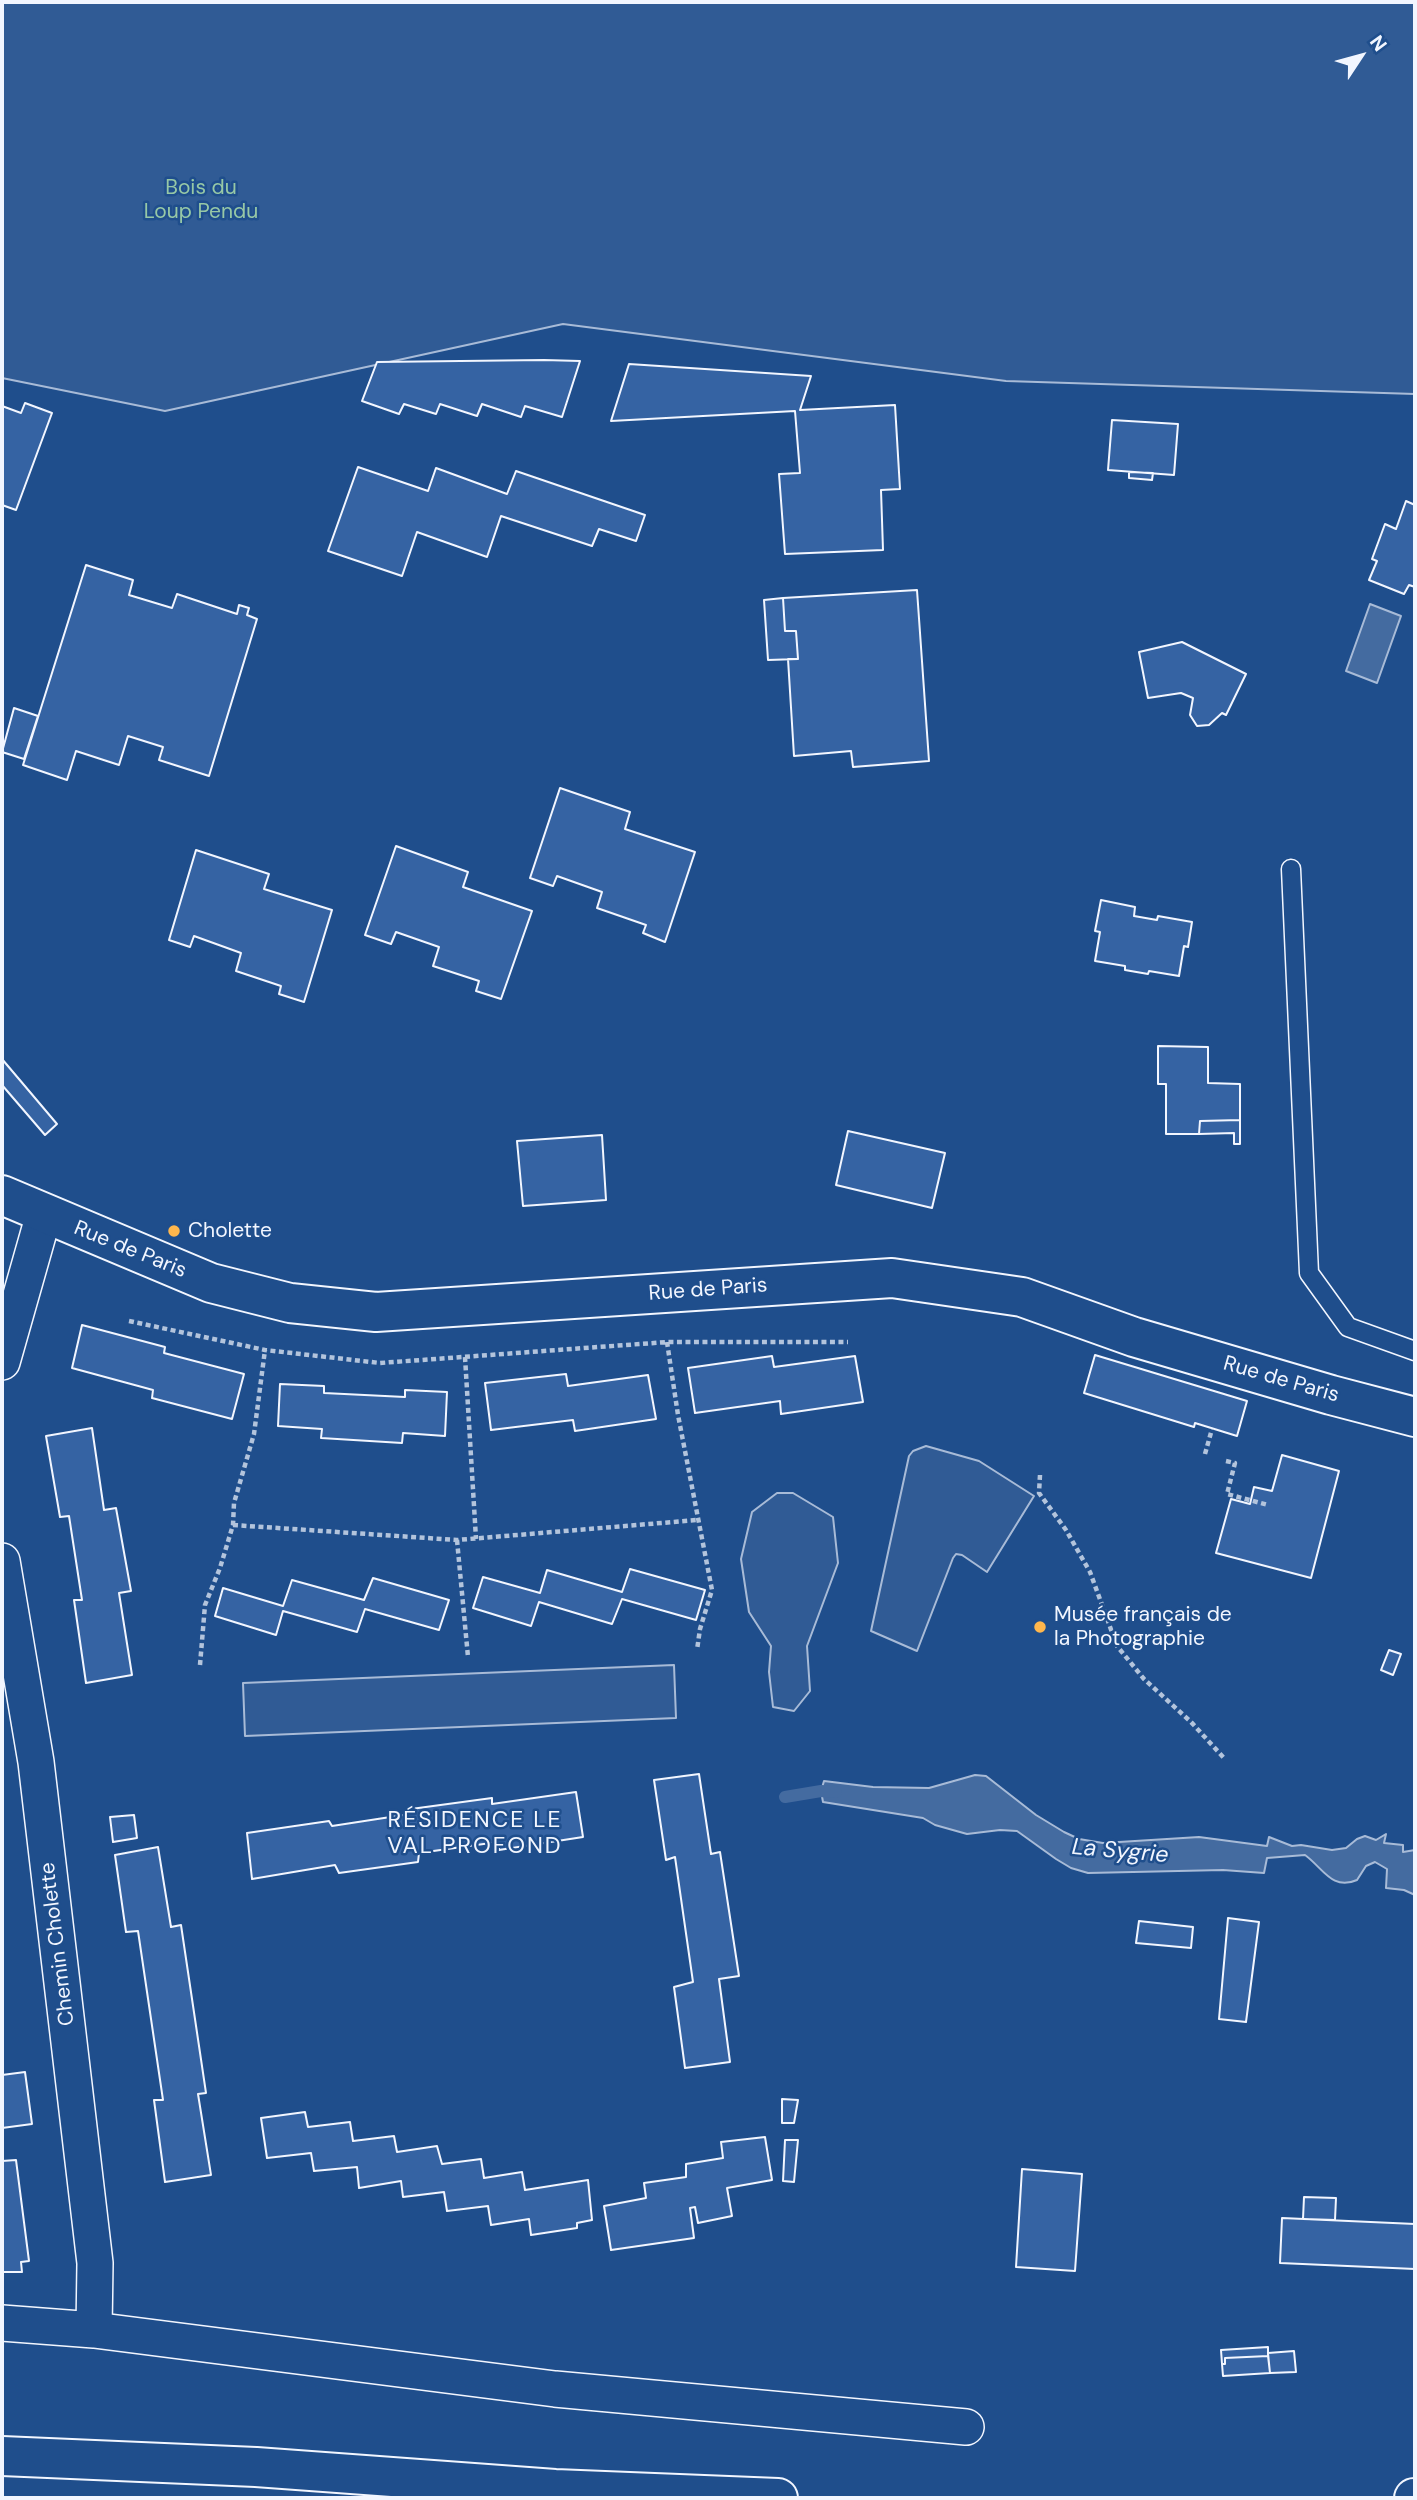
<!DOCTYPE html>
<meta charset="utf-8">
<style>
body{margin:0}
#map{position:relative;width:1417px;height:2500px;overflow:hidden;background:#1f4e8c;font-family:"DM Sans",sans-serif}
canvas{display:block}
.frame{position:absolute;inset:0;border:4px solid #f2f6ff;pointer-events:none}
.north{position:absolute;left:1326px;top:21px;width:70px;height:70px;-webkit-text-stroke:5px #1f4e8c;paint-order:stroke;rotate:54deg;font-size:19px;font-weight:700;line-height:28px;text-align:center;color:#f2f6ff}
.north::after{content:'';display:block;margin:auto;width:24px;height:32px;background:#f2f6ff;clip-path:polygon(50% 0,100% 100%,50% 72%,0 100%)}
</style>
<div id="map">
<canvas width="1417" height="2500"></canvas>
<div class="frame"></div>
<div class="north">N</div>
</div>
<script>
const ctx = document.querySelector('canvas').getContext('2d');
ctx.lineJoin = 'round';
function fillPath(path, color) {
  ctx.fillStyle = color;
  ctx.fill(path, 'evenodd');
}
function trace(path, color, width, dash) {
  ctx.strokeStyle = color;
  ctx.lineWidth = width;
  ctx.lineCap = dash ? 'butt' : 'round';
  ctx.setLineDash(dash || []);
  ctx.stroke(path);
}
function label(font, color, halo, rows, align = 'center') {
  ctx.font = font + ' "DM Sans",sans-serif';
  ctx.lineWidth = 5;
  ctx.setLineDash([]);
  ctx.textBaseline = 'middle';
  ctx.strokeStyle = halo;
  ctx.fillStyle = color;
  for (const [text, x, y, turn = 0] of rows) {
    ctx.save();
    ctx.translate(x, y);
    ctx.rotate((+turn || 0) * Math.PI / 180);
    ctx.textAlign = isNaN(turn) ? turn : align;
    if (halo) ctx.strokeText(text, 0, 0);
    ctx.fillText(text, 0, 0);
    ctx.restore();
  }
}
const built = new Path2D(`
 M2,2H1415V394L1006,381L563,324L165,411L2,378Z
 M926,1446L979,1461L1034,1496L987,1572L962,1555L956,1554L953,1558L917,1651L871,1631L909,1456L913,1451Z
 M777,1493H793L833,1517L838,1563L807,1646L810,1691L794,1711L773,1707L769,1672L771,1646L749,1612L741,1559L752,1512Z
 M674,1665L676,1718L245,1736L243,1683Z`);
fillPath(built, '#305b95');
trace(built, '#a8bbd7', 2);
const water = new Path2D(`
 M1370,604L1401,616L1377,683L1346,671Z
 M975,1775L986,1776L1036,1815L1064,1832L1079,1839L1103,1843L1199,1837L1267,1846L1269,1837L1292,1846L1301,1845L1332,1850L1346,1848L1357,1839L1365,1836L1376,1840L1386,1834L1384,1843L1403,1845V1852L1415,1850V1895L1404,1890L1386,1888L1387,1869L1375,1862L1366,1866L1357,1880C1332,1891 1323,1868 1305,1855L1267,1858L1264,1873L1223,1870L1088,1873L1071,1868L1056,1859L1017,1831L1000,1830L967,1834L935,1825L923,1818L823,1802L821,1791L824,1781L873,1787L929,1788Z`);
fillPath(water, '#446ba0');
trace(water, '#a8bbd7', 2);
trace(new Path2D(`
 M785,1797L821,1791L836,1792`), '#446ba0', 12);
const building = new Path2D(`
 M544,360L580,361L562,417L525,406L521,417L482,404L477,416L440,404L436,414L404,404L399,414L362,401L377,362Z
 M629,364L811,376L800,410L895,405L900,489L881,490L883,550L785,554L779,474L800,473L795,411L611,421Z
 M25,403L52,413L16,510L2,505V406L21,413Z
 M1112,420L1178,424L1174,475L1108,470Z
 M358,467L428,491L436,468L507,494L516,471L645,515L636,541L599,529L592,546L501,516L487,557L417,532L402,576L328,551Z
 M1129,472L1153,473L1152,480L1129,478Z
 M1406,501L1415,505V587L1409,585L1404,594L1369,580L1377,561L1372,559L1385,524L1396,529Z
 M86,565L133,580L129,595L172,608L177,594L237,614L239,605L249,608L247,615L257,619L209,776L159,760L163,747L128,736L119,765L76,751L67,780L23,765Z
 M917,590L929,761L853,767L851,751L794,756L788,659H798L796,631H785L783,598Z
 M783,598L785,631H796L798,659L768,660L764,600Z
 M1182,642L1246,674L1226,715L1222,713L1209,725L1197,726L1190,715L1193,698L1181,693L1148,698L1139,652Z
 M14,708L38,716L24,759L2,752Z
 M560,788L630,812L625,829L695,852L665,942L643,933L646,925L597,908L602,892L557,876L553,886L530,878Z
 M396,846L468,872L463,887L532,911L501,999L476,991L479,981L433,966L439,947L396,932L391,944L365,935Z
 M196,850L269,874L264,889L332,910L304,1002L279,994L281,986L236,971L241,953L194,936L190,947L169,940Z
 M1101,900L1135,907L1134,916L1157,920L1158,916L1192,922L1188,947L1184,946L1179,976L1149,971L1148,974L1125,970V966L1095,961L1100,932L1095,931Z
 M1158,1046L1208,1047V1083L1240,1084V1120L1200,1121L1199,1134H1166V1084H1158Z
 M2,1059L57,1124L45,1135L2,1085Z
 M1240,1120V1144H1234V1133L1199,1134L1200,1121Z
 M848,1131L945,1153L932,1208L836,1185Z
 M602,1135L606,1200L523,1206L517,1141Z
 M82,1325L165,1347L164,1353L244,1374L232,1419L152,1398L153,1390L72,1368Z
 M1095,1355L1247,1401L1237,1436L1195,1423L1194,1427L1084,1393Z
 M772,1356L774,1367L855,1356L863,1402L781,1414L780,1401L695,1413L688,1368Z
 M566,1374L568,1386L648,1375L656,1419L575,1431L573,1420L491,1430L485,1383Z
 M280,1384L324,1386V1393L405,1397V1390L447,1392L445,1436L403,1433L402,1443L321,1438L322,1429L278,1426Z
 M92,1428L104,1510L116,1508L131,1591L119,1593L132,1675L86,1683L74,1600H82L69,1516L60,1517L46,1436Z
 M1282,1455L1339,1471L1311,1578L1216,1553L1231,1499L1250,1504L1254,1487L1272,1491Z
 M630,1569L705,1590L696,1620L622,1599L612,1624L539,1602L531,1626L473,1608L483,1577L540,1593L547,1570L622,1592Z
 M373,1578L449,1600L439,1630L365,1609L357,1632L283,1611L276,1635L215,1616L223,1588L283,1606L292,1580L364,1600Z
 M1389,1650L1401,1654L1393,1675L1381,1670Z
 M699,1774L711,1854L720,1852L739,1976L719,1979L730,2062L685,2068L674,1987L693,1982L675,1857L666,1860L654,1780Z
 M576,1792L583,1837L499,1850L498,1842L419,1853L418,1862L339,1873L335,1865L252,1879L247,1833L329,1821L332,1826L410,1814L411,1809L492,1798V1804Z
 M134,1815L137,1838L113,1842L110,1817Z
 M158,1847L171,1927L181,1925L206,2093L198,2094L211,2175L165,2182L154,2100H163L138,1931L126,1932L115,1855Z
 M1228,1918L1259,1922L1246,2022L1219,2019Z
 M1139,1921L1193,1927L1191,1948L1136,1943Z
 M25,2072L32,2124L2,2128V2075Z
 M782,2099L798,2100L794,2123H782Z
 M305,2112L308,2127L350,2122L353,2141L394,2136L397,2152L437,2146L442,2164L481,2159L484,2178L522,2172L525,2190L588,2180L592,2220L577,2223V2228L531,2235L529,2219L491,2225L488,2206L447,2211L444,2192L403,2197L401,2181L359,2188L357,2167L314,2171L311,2153L267,2158L261,2118Z
 M765,2137L772,2180L727,2188L732,2216L698,2223L695,2207L690,2208L694,2238L611,2250L604,2206L646,2198L644,2183L686,2177V2164L723,2158L721,2142Z
 M785,2140H798L794,2182L783,2181Z
 M16,2160L29,2261L21,2262L22,2272H2V2161Z
 M1022,2169L1082,2174L1075,2271L1016,2267Z
 M1304,2197L1336,2198L1335,2220L1303,2219Z
 M1282,2218L1415,2224V2269L1280,2263Z
 M1268,2347V2356L1225,2358V2364H1222L1221,2350Z
 M1294,2351L1296,2372L1270,2373L1268,2353Z
 M1268,2356L1270,2373L1223,2376L1222,2364H1225V2358Z`);
fillPath(building, '#3563a3');
trace(building, '#f2f6ff', 2);
const service = new Path2D(`
 M1291,869L1309,1273L1348,1327L1415,1351`);
const minor = new Path2D(`
 M2,1362L44,1214
 M2,1561L36,1762L95,2263L94,2330
 M2,2323L94,2330L555,2389L966,2427`);
const tertiary = new Path2D(`
 M2,1195L211,1283L290,1303L376,1312L892,1278L1022,1297L1134,1337L1331,1395L1415,1417`);
const trunk = new Path2D(`
 M2,2456L256,2467L555,2489L778,2498
 M1414,2498H1415`);
trace(service, '#f2f6ff', 21);
trace(minor, '#f2f6ff', 38);
trace(tertiary, '#f2f6ff', 42);
trace(trunk, '#f2f6ff', 42);
trace(new Path2D(`
 M129,1321L265,1350L380,1363L667,1342H848
 M667,1342L678,1415L712,1590L700,1629L697,1650
 M465,1357L476,1539
 M1205,1454L1212,1429
 M1226,1461L1235,1463L1227,1494L1268,1505
 M1040,1475L1039,1493L1066,1530L1090,1572L1117,1646L1144,1679L1191,1722L1224,1758
 M233,1525L457,1540L697,1520
 M457,1540L468,1657
 M200,1665L205,1605L220,1568L233,1525L234,1503L254,1434L265,1350`), '#b3c4dc', 4.5, [5, 3.5]);
trace(service, '#1f4e8c', 18);
trace(minor, '#1f4e8c', 35);
trace(tertiary, '#1f4e8c', 38);
trace(trunk, '#1f4e8c', 38);
for (const [x, y, r, color] of [
 [174,1231,7,"#ffb74d"],
 [1040,1627,7,"#ffb74d"]
]) {
  const dot = new Path2D();
  dot.arc(x, y, r, 0, 2 * Math.PI);
  ctx.fillStyle = color;
  ctx.fill(dot);
  trace(dot, '#1f4e8c', 2.5);
}
label('21px', '#97c8a6', '#1f4e8c', [
 ["Bois du",201,188],
 ["Loup Pendu",201,212]
]);
label('21px', '#f2f6ff', '#1f4e8c', [
 ["Cholette",188,1231],
 ["Musée français de",1054,1615],
 ["la Photographie",1054,1639]
], 'left');
label('21px', '#f2f6ff', '#1f4e8c', [
 ["Rue de Paris",130,1250,22],
 ["Rue de Paris",708,1290,-4],
 ["Rue de Paris",1281,1380,16],
 ["Chemin Cholette",58,1944,-97]
]);
ctx.letterSpacing = '2px';
label('23px', '#f2f6ff', '#1f4e8c', [
 ["RÉSIDENCE LE",475,1821],
 ["VAL PROFOND",475,1847]
]);
ctx.letterSpacing = '0px';
label('italic 23px', '#f2f6ff', '#1f4e8c', [
 ["La Sygrie",1120,1852,5]
]);
</script>
